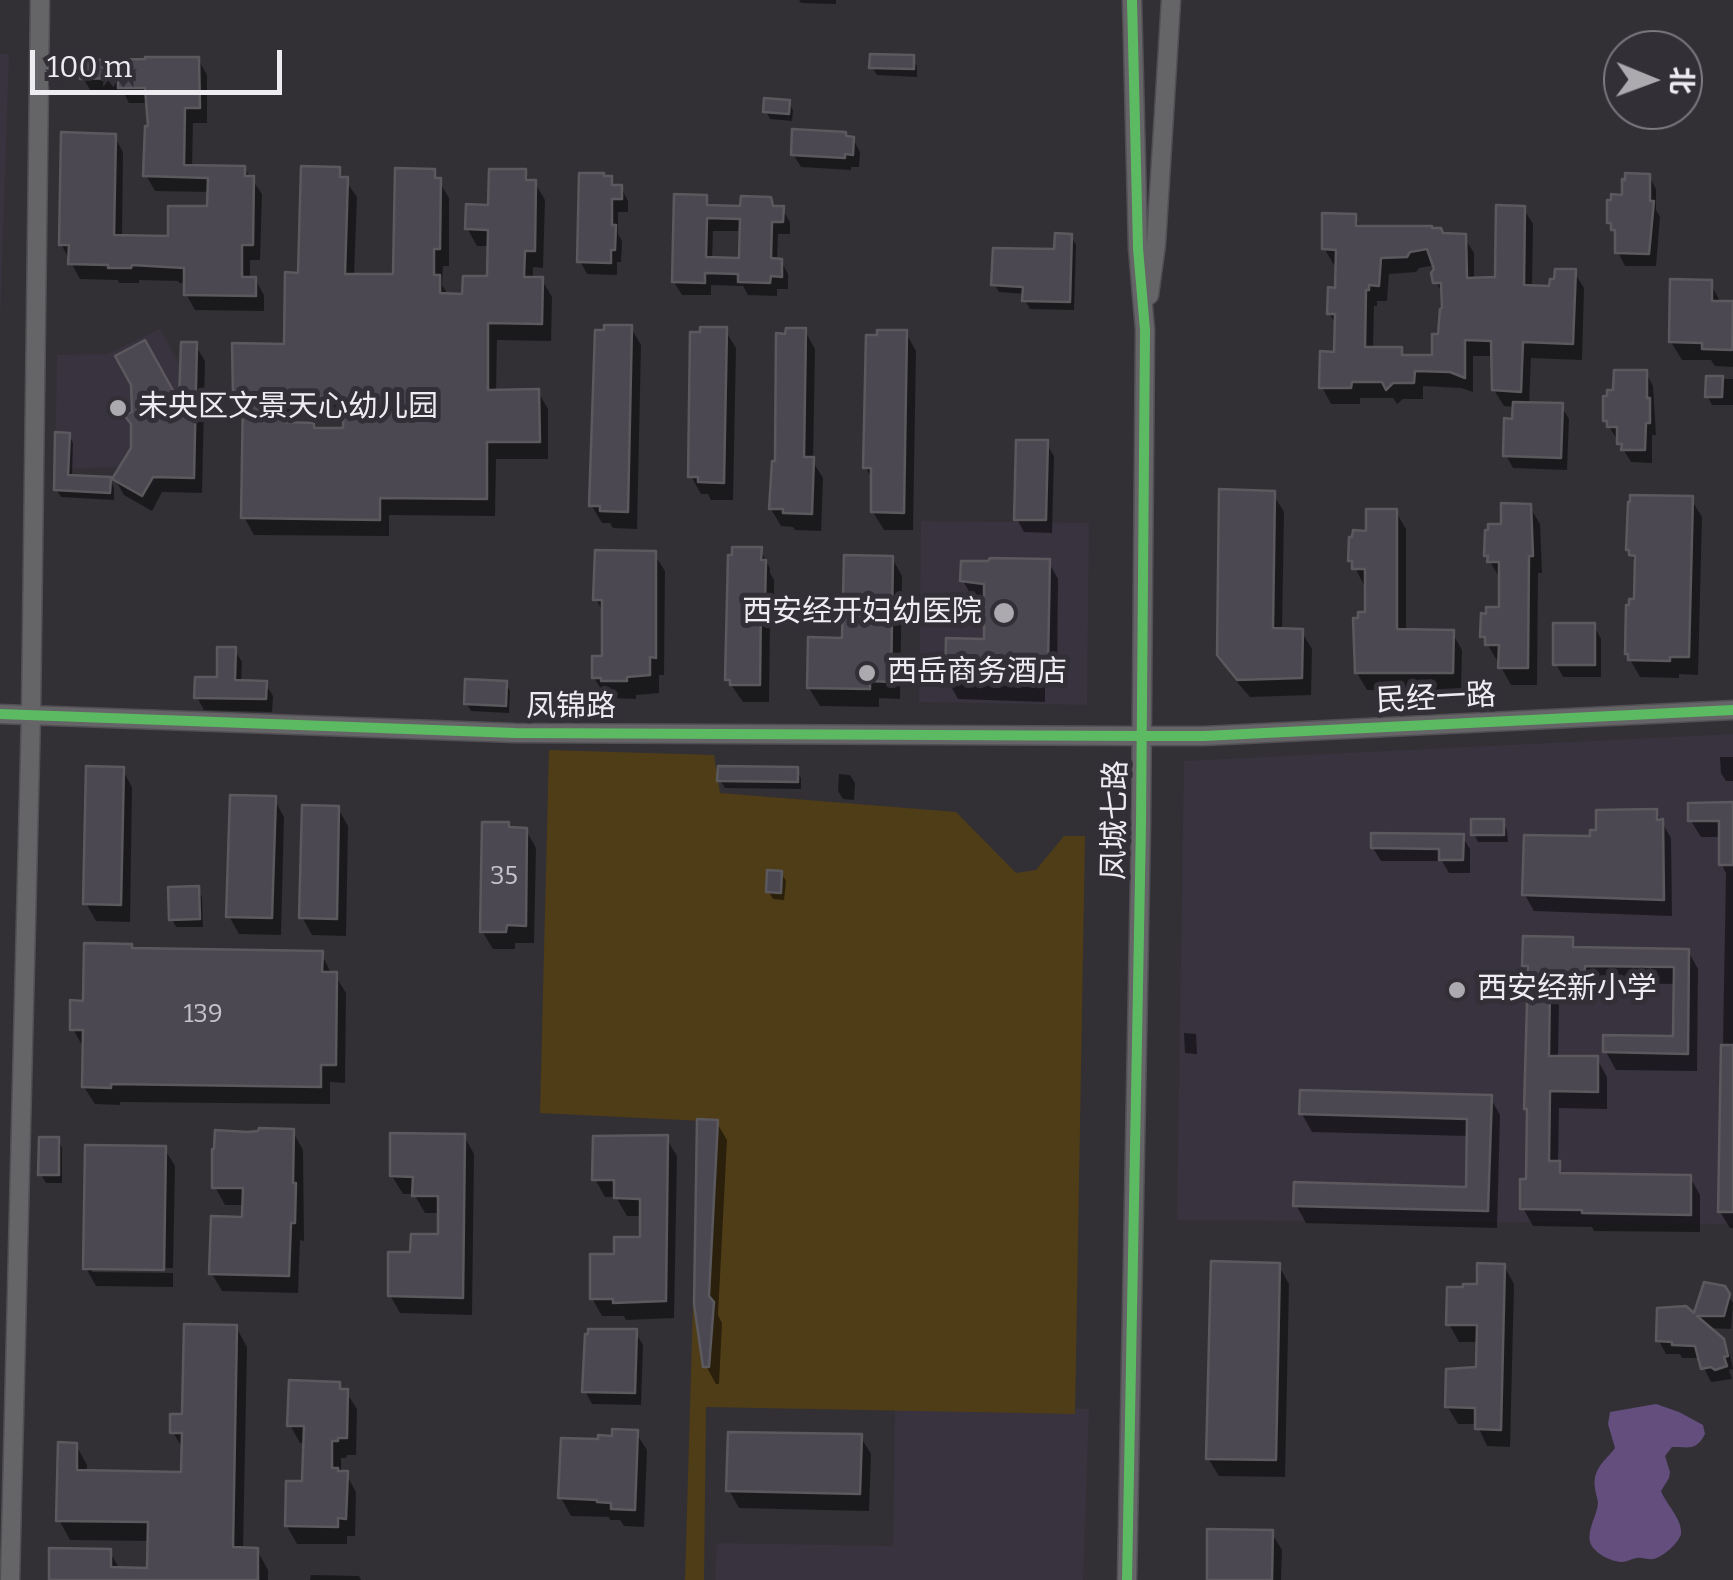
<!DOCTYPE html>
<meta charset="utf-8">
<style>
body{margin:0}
#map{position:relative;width:1733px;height:1580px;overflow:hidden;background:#323035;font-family:Bitter,"Noto Sans SC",serif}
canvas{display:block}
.north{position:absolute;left:1603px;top:30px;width:100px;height:100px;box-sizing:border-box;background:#322f36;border:2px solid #7d7b81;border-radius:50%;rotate:91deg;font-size:28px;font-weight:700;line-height:40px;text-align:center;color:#eeecf1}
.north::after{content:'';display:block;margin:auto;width:35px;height:45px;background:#acaaaf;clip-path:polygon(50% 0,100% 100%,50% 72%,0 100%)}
.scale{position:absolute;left:30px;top:50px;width:252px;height:45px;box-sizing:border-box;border:5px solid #eeecf1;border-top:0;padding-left:12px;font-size:30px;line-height:35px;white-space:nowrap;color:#eeecf1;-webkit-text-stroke:8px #322f36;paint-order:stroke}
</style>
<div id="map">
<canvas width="1733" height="1580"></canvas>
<div class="north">北</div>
<div class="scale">100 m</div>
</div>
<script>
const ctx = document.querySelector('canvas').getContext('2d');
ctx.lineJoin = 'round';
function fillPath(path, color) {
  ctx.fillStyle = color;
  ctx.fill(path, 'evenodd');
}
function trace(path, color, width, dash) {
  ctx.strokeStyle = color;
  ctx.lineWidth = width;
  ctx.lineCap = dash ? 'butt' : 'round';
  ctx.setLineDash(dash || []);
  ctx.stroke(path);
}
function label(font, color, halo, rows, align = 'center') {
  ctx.font = font + ' Bitter,"Noto Sans SC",serif';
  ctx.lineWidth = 10;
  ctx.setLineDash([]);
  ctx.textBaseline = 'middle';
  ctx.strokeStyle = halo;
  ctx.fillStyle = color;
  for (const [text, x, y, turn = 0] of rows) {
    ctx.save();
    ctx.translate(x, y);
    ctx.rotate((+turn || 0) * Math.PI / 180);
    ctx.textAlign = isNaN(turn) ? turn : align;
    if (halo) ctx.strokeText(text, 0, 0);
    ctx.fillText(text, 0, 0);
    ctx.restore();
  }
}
fillPath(new Path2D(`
 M0,54H9L0,323Z
 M160,329L180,365L178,450L151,489L120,467L55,469L57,355L108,354Z
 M921,521L1089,523L1087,705L919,702Z
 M1733,734V1224L1177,1220L1184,761Z
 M895,1405L1089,1409L1083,1580H715L717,1543L893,1546Z`), '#38333f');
fillPath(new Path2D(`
 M549,750L714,755L720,793L956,812L1016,873L1036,870L1064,836H1085L1075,1414L706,1407L704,1580H685L693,1304L700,1344L704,1121L540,1113Z`), '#4f3d17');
fillPath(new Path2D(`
 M1656,1404L1679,1412L1703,1425L1705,1434C1696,1451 1690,1447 1672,1447L1665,1456L1670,1472L1669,1478L1661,1491C1666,1504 1683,1520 1681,1534C1679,1543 1662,1558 1653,1559C1648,1560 1642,1557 1637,1558C1633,1558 1627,1562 1622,1562C1612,1562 1593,1553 1590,1542C1587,1529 1597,1516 1598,1503C1598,1500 1595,1491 1595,1488C1592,1469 1605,1461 1615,1448L1608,1424L1610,1412Z`), '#634e7d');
fillPath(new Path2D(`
 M799,0H836V4L801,3Z
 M912,58L917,66V77L877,75L872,67Z
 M198,59L207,75V123H193L192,167L244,168L262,194L260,260H250V279H255L264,295V311L195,310L186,294V283H180L178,281L139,280V283H119L118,280L80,279L61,244L114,136L123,152L122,237L170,238L210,208V192L155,191L146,175L150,128L149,103H129L124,93H92L83,78Z
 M788,102L793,110L792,121L770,119L766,111Z
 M847,139H853L860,152L859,167H851V170L801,167L793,154Z
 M338,170L357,197L354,276L396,277L433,171L449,198V266H443L442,285L449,296H464L489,279L490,246H477L467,228L491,208L525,172L531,183H535L545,200L543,268L533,267V280H542L552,297L551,341L497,340L496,392H538L548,409V459H496L495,516L389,515V536L254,535L244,517L245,413L235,396L286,347L300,275ZM293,413L346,414L345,431H316L313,426L293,425Z
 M1649,176L1656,189V210L1660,217L1656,266H1625L1618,252L1617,235L1609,222L1624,197Z
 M611,179L616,187H621L628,201V212H618V234L622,241L621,262H617V275L587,274L580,261Z
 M705,198L711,208L743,209L770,199L775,208L782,209L790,222V234H778L777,261H781L788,274V289H777V296L748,295L743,286L711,285V295H682L674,282ZM713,231H742L741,260H712Z
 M1523,208L1533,224L1532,288L1552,289L1574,272L1584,288L1582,360L1531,358L1529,405L1561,406L1569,419L1567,470L1513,468L1506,455L1514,421L1515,407L1504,406L1494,390V356H1473V392L1461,388L1423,386V399H1403L1397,404L1393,398H1360V404H1331L1322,387L1337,355V326L1329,313L1338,290V265H1334L1324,248L1354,216L1361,229L1464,237L1474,253V280H1497ZM1435,265L1436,282L1444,296L1441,336L1434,358L1405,357L1400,349H1373L1374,306H1377V301H1387L1389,274L1416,272L1419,268Z
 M1071,236L1076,245L1074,310L1030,309L1025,300V294L999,292L994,284L1056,251Z
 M1710,283L1721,303L1733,304V367L1715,366L1711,360H1682L1671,342Z
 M631,328L641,345L637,529L613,528L610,523H602L591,505Z
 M725,330L736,348L733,500H711L708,494H701L691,476Z
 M805,331L815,349L813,462L823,478L821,531L795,530L793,527L781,526L771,509L777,464Z
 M906,333L916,351L913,530H884L873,512L874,482L866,468Z
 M195,345L205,361L202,493L162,492L152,511L124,495L115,479L181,409Z
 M1646,373L1653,386L1656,435H1652V463L1631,462L1605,420Z
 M1708,379H1733V405H1712L1708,397Z
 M69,435L73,443L72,478L110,479L114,488V500L61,497L56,489Z
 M1046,443L1054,456L1052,533L1024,532L1017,519Z
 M1273,494L1284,512L1282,631H1301L1312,649L1311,695L1250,697L1230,674L1219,655Z
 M1691,499L1702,517L1698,675L1679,674V678L1640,677L1627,654L1636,602L1638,566L1628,550Z
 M1529,506L1540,524L1542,573H1538L1537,685H1511L1501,667V662H1498L1483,637L1501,610L1500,579L1487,556L1503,527Z
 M1396,512L1406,529V632L1452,633L1462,650L1461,690H1367L1357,673L1367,615L1368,585H1364L1351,560L1368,533Z
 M760,550L770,568V573L774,580V622H770L769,702H743L727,679Z
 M654,554L665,571L664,675H659V693L636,695V699L613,698L612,695H605L594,678L604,658V614L596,599Z
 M892,558L902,576L900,699L879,698V707L820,706L809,688L845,640Z
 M1048,561L1058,579L1057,681L1045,680V702L958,699L948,681L987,641L986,600L973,598L963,581Z
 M1594,626L1601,639V677H1563L1556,664Z
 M234,649L242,662L241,683H265L273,696L272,712L204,710L197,697L219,680Z
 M506,683L510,691L509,713L471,711L466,703Z
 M1720,757H1733V781H1726L1721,773Z
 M122,769L132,787L130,922L96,921L86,903Z
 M796,770L801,778V789L725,788L720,780Z
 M839,774L850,775L855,783L854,800L843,799L838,791Z
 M274,799L284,817L281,935L239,934L229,916Z
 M1733,805V1228H1730L1720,1212L1726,873L1722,865V837H1701L1691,821Z
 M338,808L348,826L346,936L312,935L302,917Z
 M1656,812L1671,838L1672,916L1534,911L1525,895L1592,839Z
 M1503,822L1507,830L1508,842H1478L1474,834Z
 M508,825L511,830H526L536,848L534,943H515V949H493L482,931Z
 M1462,836L1470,849V873H1449L1442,861H1381L1373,848Z
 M781,873L786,881L784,900L773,899L768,891Z
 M197,889L202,897L203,927H176L172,919Z
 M1571,939L1577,950L1688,951L1698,969L1697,1071L1616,1070L1606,1052L1676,1038V984L1594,983L1593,1003L1559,1002L1558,1058L1597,1059L1607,1077V1109L1559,1108L1558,1164L1565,1176L1690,1177L1700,1195V1232L1594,1231L1592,1227L1533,1226L1523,1208L1529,1182L1531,976L1525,966Z
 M133,951L321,953L332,975H335L346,993L345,1083L330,1082V1104L120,1102V1105L95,1104L84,1087L83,1047L73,1029L86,1003Z
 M1184,1033L1196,1034L1197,1054L1185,1053Z
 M1490,1097L1500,1115L1497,1228L1306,1223L1296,1205L1468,1189L1469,1136L1312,1132L1302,1114Z
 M717,1123L727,1140L718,1315L722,1323L719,1384H716L706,1366Z
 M293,1132L303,1150L304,1241L300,1240L298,1293L222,1291L212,1274L244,1220L245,1205H225L215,1187Z
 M464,1136L474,1154L472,1315L400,1313L390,1295L413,1254L440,1237L441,1213H425L414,1194H403L392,1176Z
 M666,1138L677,1156L674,1318L626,1320L624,1316H602L592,1298L617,1257L643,1239V1216H627L616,1197H605L595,1179Z
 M58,1140L62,1148V1183H46L41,1175Z
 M164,1148L175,1166L173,1268L92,1267V1272L173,1273V1287L96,1286L86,1268Z
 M1279,1266L1289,1284L1285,1477L1219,1476L1208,1458Z
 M1504,1266L1514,1284L1510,1447L1487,1446L1477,1424H1458L1447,1406L1479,1369V1342H1459L1449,1324L1479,1286Z
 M1723,1288L1733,1303L1731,1329L1708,1328L1722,1340L1730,1355L1733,1369L1729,1370L1732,1379L1711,1382L1704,1368L1701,1358H1682L1680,1354H1666L1659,1341L1695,1317Z
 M236,1327L247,1347L243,1550H257L268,1570V1580H51L110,1552L120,1570H149L150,1541L70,1540L59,1520L76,1445L87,1465V1473L183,1474L184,1451L173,1432L184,1417Z
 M635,1332L643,1345L641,1405L592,1404L585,1391Z
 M339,1384L343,1391L346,1392L357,1409L356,1455H347L346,1458H341V1474H346L356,1492L355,1536H347V1544H297L287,1526L305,1484L306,1443H300L290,1425Z
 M636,1433L647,1450L644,1527L624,1526L620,1520H610L609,1517L571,1516L561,1498L600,1441Z
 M860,1436L871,1454L869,1511L739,1508L729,1490Z
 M1271,1532L1282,1550L1281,1580H1209Z
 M311,1575L359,1576L361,1580H310Z`), '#0007');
const building = new Path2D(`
 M870,54L914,55V69L869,68Z
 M145,57H199L200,108H185L184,165L245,166V176H254L253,245H242V277H256V296L184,295V268L132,265L131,268H108V265L68,264L69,245H59L61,132L116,134L114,235L168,236V206H207L208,178L143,176L145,126H148L145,88H118V78L80,79V60L145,59Z
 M764,98L790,100L789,114L763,112Z
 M792,129L846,132V136L854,137L853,155L845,154V158L791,155Z
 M301,166L340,167V177H348L345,274H393L395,168L435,169V178H441L440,249H434V275H440V293L462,294L463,276H487L488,230L465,229L466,204L488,205L489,169H526V180H536L535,251H525L524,277H543L542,324L488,323V390L539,389L540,442H487V499L380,498V520L241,518L243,396H233L232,343L284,344L285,272L298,273ZM284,397H344L343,428H314V423L284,422Z
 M579,173H604V176H612V185H622V199H612V225H616L615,250H611V263L577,262Z
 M1625,173L1650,174V201H1654L1649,254L1615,253V230H1611V223H1607V200H1611V194L1622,195V179L1625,180Z
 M674,194L707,195V205L740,206L741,196L771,197L773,206H784L783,222H772L771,258L782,259V277L771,276L770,283L738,282V274L705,273V283L672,282ZM707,218L740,219L739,258L706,257Z
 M1496,205L1525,206L1524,285L1549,286L1550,279H1554L1555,269H1576L1573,344L1523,342L1521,392L1492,390L1491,341L1465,340V378L1450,372L1415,371L1414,383H1393L1386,390L1382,382H1352L1351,388H1319L1320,351L1334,352L1335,314H1327L1328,287L1335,288L1336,250L1322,249V213L1356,214V226H1432V228H1441L1443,233L1466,234L1467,278L1495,277ZM1427,249L1434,269L1431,273L1433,283H1441L1442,308L1440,309L1438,334H1432V355H1402V347H1365L1366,290H1369V285L1379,286L1381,258L1407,257L1410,252Z
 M1055,233L1072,234L1070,302L1022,301L1023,287L991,285L993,248L1054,249Z
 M1670,279L1712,280V301H1733L1732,350L1702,349V343L1669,342Z
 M604,325H632L628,512L600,511V506H589L595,330H604Z
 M700,327H727L724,483L698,482V477H688L690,332H700Z
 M786,328H806L804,457H814L812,514L783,513V509H769L772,461H775L776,333L785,334Z
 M877,330H907L904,513L871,512V468H863L866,335H877Z
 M145,340L179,401L181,342H197L194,478L153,477L142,496L112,479L131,448V424L124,415L132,412L131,385L115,356Z
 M1614,370H1647V398H1650V423H1646L1645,450H1621L1622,444H1617V427H1607V421H1603V396H1607V390H1613Z
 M1706,376H1723L1722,397H1705Z
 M1513,402L1563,403L1561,458L1503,456L1504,418L1512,419Z
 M55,432L70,433L68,475L111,477L110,493L54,490Z
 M1016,440H1048L1046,520H1014Z
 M1219,489L1275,491L1273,628L1303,629L1302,678L1237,680L1217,655Z
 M1630,495L1693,496L1689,657H1670V661L1628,660V654H1625L1626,605H1629V599H1634L1635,556L1629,555V550H1626L1628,502H1630Z
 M1501,503L1531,504L1533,556H1529L1528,668H1498L1499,645H1485V637H1480L1481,613L1486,614V607H1499V562H1487L1488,556H1484L1485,530H1488V524H1501Z
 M1366,509H1397V629L1454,630L1453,673H1355L1353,618H1358V612H1365V569H1352V561H1348L1349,537H1352L1353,530L1366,531Z
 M732,547H762L761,560H766L765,605H761L760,685H730V680H725L728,555H732Z
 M595,550L656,551V658L650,657V675L627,677V681H601V678H592V656H602V600H593Z
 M844,555L893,556L891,682L870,681V689L807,688L808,637L842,638Z
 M990,558L1050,559L1048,664L1036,663V685L945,682L946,638L984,639V584L960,581L961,561H988Z
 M1553,623H1595V665H1553Z
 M217,647H236L235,680L267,681L266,699L194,698L195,677H217Z
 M465,679L507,681L506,706L464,704Z
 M86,766L124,767L121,905L83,904Z
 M718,766L798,767V782L717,781Z
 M230,795L276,796L272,918L226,917Z
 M1733,802V865H1719V821H1688V803Z
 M302,805L339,806L337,919L299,918Z
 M1657,809V820L1663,819L1664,900L1522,895L1524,835L1590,836V830H1596V810Z
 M1471,819H1504V835H1471Z
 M482,822H509V827L527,828L526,926L507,925L506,932H480Z
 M1371,833L1464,834L1463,860H1439V849L1371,848Z
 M767,870L782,871L781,893L766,892Z
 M199,886L200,919L169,920L168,887Z
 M1523,936L1573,937V947L1689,949L1688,1054L1603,1052V1035L1673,1036L1674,967L1585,966L1584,985H1550L1549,1056H1598V1092L1550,1091L1549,1161H1560V1173L1691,1175V1215L1582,1213V1210L1520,1209V1179H1526L1527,1109H1524L1528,966H1522Z
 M84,943L132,944V948L323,951L322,972H337L336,1065H321V1087L111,1084V1088L82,1087L83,1030H70V1000L83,1001Z
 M1721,1045H1733V1212H1718Z
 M1300,1090L1492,1095L1488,1211L1293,1206L1294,1182L1466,1187L1467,1119L1299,1114Z
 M697,1119L718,1120L709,1296L714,1302L709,1367H703L694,1304Z
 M259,1128L294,1129L293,1183H296L295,1223H291L289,1276L209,1274L211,1216L242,1217L243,1188H212V1149H214L215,1130L248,1132L258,1131Z
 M390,1133L465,1134L463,1298L388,1296V1252H410L411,1234H438V1196H412L413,1177L390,1176Z
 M668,1135L666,1301L613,1303V1299H590V1254H614V1237H640V1199L614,1198V1180H592L593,1136Z
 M39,1137H59V1175H38Z
 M85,1145L166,1146L164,1270L83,1269Z
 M1211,1261L1280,1263L1276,1460L1206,1459Z
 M1477,1263L1505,1264L1501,1430L1475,1429V1408L1445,1407L1446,1369L1476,1367L1477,1325H1446L1447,1287H1463V1284H1477Z
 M1704,1282L1725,1286L1730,1294L1724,1316H1697L1724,1339L1728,1356L1724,1357L1727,1366L1715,1370L1711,1367L1701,1369L1695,1346L1672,1345V1342L1656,1341L1657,1308L1686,1306L1694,1313Z
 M184,1324L237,1325L233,1547L258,1548V1580H49V1548L111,1549V1567L147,1568L148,1522L56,1521L58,1442L77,1443V1470L181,1472L182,1433H170V1414H182Z
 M588,1329H637L635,1393L582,1392L585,1334H588Z
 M289,1380L340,1382V1389H348L347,1438H338V1441H332V1468H338V1471H348L346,1519L338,1518V1527L285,1526L286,1481H302L304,1426H287Z
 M612,1429L638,1430L635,1510L611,1509V1503L597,1502V1500L558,1498L561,1438L598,1439V1435L612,1436Z
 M728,1432L862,1434L860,1494L726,1491Z
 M1207,1529L1273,1530L1272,1580H1207Z`);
fillPath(building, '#4c4852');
trace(building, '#5b595d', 2.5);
const minor = new Path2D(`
 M1149,295L1156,244L1171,0
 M0,714L515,733L1142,736H1204L1733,710
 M10,1580L31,714L40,0
 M1127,1580L1141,824L1145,330L1138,248L1132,0`);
trace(minor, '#514f53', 21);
trace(minor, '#656467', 18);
trace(new Path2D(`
 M0,714L515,733L1142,736H1204L1733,710
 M1127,1580L1141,824L1145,330L1138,248L1132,0`), '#5cba63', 10);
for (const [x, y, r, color] of [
 [118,408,10,"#acaaaf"],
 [1004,613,12,"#acaaaf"],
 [867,673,10,"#acaaaf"],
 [1457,990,10,"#acaaaf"]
]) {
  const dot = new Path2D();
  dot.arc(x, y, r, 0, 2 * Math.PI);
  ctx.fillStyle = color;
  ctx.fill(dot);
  trace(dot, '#322f36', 4);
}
label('25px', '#c6c3c9', null, [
 ["35",504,877],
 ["139",203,1015]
]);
label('30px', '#eeecf1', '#322f36', [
 ["未央区文景天心幼儿园",138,408],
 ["西安经开妇幼医院",982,613,"right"],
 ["西岳商务酒店",887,673],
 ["西安经新小学",1477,990]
], 'left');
label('30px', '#eeecf1', '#322f36', [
 ["民经一路",1436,699,-3],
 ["凤锦路",571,708],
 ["凤城七路",1116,820,-89]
]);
</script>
